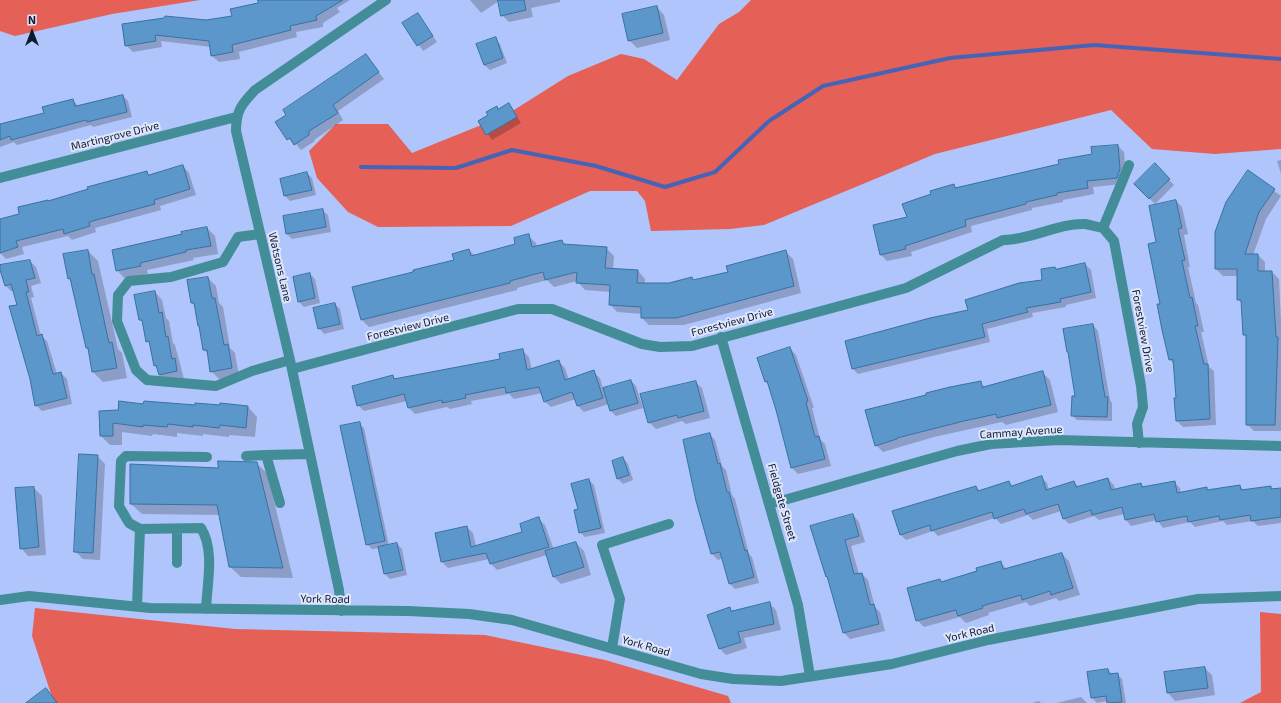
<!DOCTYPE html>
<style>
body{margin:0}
#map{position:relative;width:1281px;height:703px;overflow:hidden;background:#afc5fb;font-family:"Exo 2",sans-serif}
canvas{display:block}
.north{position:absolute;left:12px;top:12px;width:40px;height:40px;-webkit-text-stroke:3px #dee7fb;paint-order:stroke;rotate:0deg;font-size:11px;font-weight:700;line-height:16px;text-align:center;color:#0f1831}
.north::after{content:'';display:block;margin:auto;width:14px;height:18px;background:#0f1831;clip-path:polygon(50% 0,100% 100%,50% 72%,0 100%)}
</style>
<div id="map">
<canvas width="1281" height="703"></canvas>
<div class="north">N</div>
</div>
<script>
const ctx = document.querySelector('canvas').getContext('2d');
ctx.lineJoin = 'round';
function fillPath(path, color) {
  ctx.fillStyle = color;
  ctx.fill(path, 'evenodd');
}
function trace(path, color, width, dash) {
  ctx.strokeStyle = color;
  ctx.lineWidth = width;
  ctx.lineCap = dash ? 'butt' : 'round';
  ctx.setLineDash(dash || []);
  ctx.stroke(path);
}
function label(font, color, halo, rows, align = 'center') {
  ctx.font = font + ' "Exo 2",sans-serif';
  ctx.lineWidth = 4;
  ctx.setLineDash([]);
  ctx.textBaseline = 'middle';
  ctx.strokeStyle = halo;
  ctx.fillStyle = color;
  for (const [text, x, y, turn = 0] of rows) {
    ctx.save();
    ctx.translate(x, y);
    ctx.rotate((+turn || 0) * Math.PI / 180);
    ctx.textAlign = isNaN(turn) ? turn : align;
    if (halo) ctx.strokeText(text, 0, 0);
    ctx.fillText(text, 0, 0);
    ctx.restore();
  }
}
fillPath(new Path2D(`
 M0,0H200L112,14L15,36L0,31Z
 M751,0H1281V149L1215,154L1152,149L1111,110L935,154L764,225L730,229L651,231L645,201L637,191H590L511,226L378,227L348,212L317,178L309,151L336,124H388L412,153L506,115L568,76L621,54L644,59L677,80L719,24L739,12Z
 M35,608L235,629L485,635L605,660L728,696L731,703H54L32,636Z
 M1260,612L1281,614V703H1240L1261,692Z`), '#e56056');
fillPath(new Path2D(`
 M268,0H350L337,8L340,12L323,23V27L296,32L297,37L239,52L240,59L219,62L212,56L211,47L161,41L162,47L133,52L126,45L123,25L197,22L233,16L232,10Z
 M470,0H560V2L531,8L533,17L509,22L502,15L499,1L481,13Z
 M657,7L664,15L670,40L637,48L629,40Z
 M418,14L437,42L423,51L404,23Z
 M495,39L500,44L507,63L490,70L484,65Z
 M366,55L384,79L338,111L343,120L314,140L315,141L301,150L296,144L294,145L276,123L288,115L299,100V99Z
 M123,96L128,101L132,117L93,127L91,125L17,145L14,142L0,147V124L45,114L73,100L79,107Z
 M509,104L521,123L492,140L479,121L489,115L496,107L499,110Z
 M1118,146L1124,152L1126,176L1123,184L1093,187L1094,194L1063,200V202L1032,208V210L971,226L972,232L911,252L912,256L887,261L881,255L874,226L908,218L933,195L954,185L957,188L1060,164Z
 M1281,160V174L1277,161Z
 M1155,165L1174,185L1155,204L1135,184Z
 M183,166L189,173L196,195L160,206L161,210L95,228L96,232L72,240L68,236L22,247L24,254L6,259L0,253V220L21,214L49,202L146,172L150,176Z
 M1248,171L1281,196L1266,219L1253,255H1258L1265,262V272H1272L1279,279L1281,321V431H1254L1247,424V338L1244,334L1242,303L1238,299V276H1223L1216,269V232Z
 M307,173L312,178L316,195L290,201L285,196L281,179Z
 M1176,201L1182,207L1188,234L1184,235L1190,267H1188L1196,303L1198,305L1204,332H1201L1209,367L1214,371L1216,425L1183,427L1177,421V399L1174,364L1170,360L1161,304L1158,243Z
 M322,210L328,215L331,232L292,239L287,234Z
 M207,228L215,236L218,254L193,258L194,260L147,270L148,274L124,278L117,270Z
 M528,236L536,243L537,247L562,241L566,245L606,248L614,256L613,269L638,271L645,279V284H669L692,278L695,281L729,273L785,251L793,259L801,293L684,325H649L642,318V314L617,312L610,304L611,292L585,290L577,281L554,287L547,280L517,288V290L369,327L362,320L415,273L455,260L469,250L475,256L517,245Z
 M88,251L98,261L118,349L122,353L127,378L103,382L93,372L72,281L68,278Z
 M30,261L36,267L41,283L31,286L34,297L31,298L41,336L47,341L57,374L61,373L67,379L72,404L42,411L36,405L14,291H11L5,285Z
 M1085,264L1091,270L1096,298L1066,305V307L1032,313L1033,317L987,329L990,342L858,374L853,369L969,310L1044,281L1055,268L1057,270Z
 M310,274L315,279L320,303L304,307L299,302Z
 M208,278L216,286L219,303L223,307L230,348L235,353L239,376L219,379L211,371L208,354L204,350L196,307L192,303Z
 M155,292L162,300L166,318L169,321L173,343L175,345L184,379L167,382L159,374L158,369L155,366L151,345L147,341L144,323L140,320Z
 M335,304L340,309L344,329L324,334L319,328Z
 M1093,325L1098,331L1110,400L1112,403V421L1077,420L1072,415Z
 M790,348L796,355L814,408H812L820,439L825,444L831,466L798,474L792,468L777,410L770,386L766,382Z
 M523,351L529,357L532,370L558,361L565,368L569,380L593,372L600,378L603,389L631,381L636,386L643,408L616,416L611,411L609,404L584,412L578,406L576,399L551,407L544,401L542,393L514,399L509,394L471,401L472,404L450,409L447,407L415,414L408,407L407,401L364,411L358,405L393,377L397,380L501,360Z
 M1042,372L1050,380L1058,412L1006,425L1002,422L934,437L883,452L876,445L980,382L985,387Z
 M695,382L702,388L710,418L686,424L682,421L656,429L649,422L641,395Z
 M144,405L248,407L257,417L255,437L229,435V437L203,434V436L177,433V437L153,434L152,436L122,432V445H110L101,436L119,411Z
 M359,423L364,428L389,546L397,544L402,549L407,575L390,579L385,574L379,548L372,549L367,544Z
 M710,435L715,440L722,466L726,470L732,495L735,499L749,554L752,557L759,583L735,589L730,584L723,558L718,560L712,554L697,501Z
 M97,456L105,464L100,560L83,559L75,551Z
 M623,458L628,464L633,480L623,484L618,479L613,462Z
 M256,463L267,473L293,578L241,577L230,567L220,515L142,514L131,504L219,469Z
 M1041,477L1047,483L1049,490L1074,482L1079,487L1108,479L1114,485L1115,490L1141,484L1145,488L1174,482L1180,488L1181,493L1206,488L1209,491L1239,486L1244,490L1271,487L1273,489H1281V523L1258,526L1253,521L1227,525L1223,521L1195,527L1190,522L1163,528L1157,520L1131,526L1126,520L1124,514L1099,520L1094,516L1069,524L1063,518L1061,511L1033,520L1028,515L1001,524L995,518L938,536L933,531L906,540L900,534L976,487L981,492L1009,483L1013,486Z
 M589,480L594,485L605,533L585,537L580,532L579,510Z
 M34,488L42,496L46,555L28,556L21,548L16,489Z
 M853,515L859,522L865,542L851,546L859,574H862L868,580L875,607L880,612L885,631L850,639L844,633L829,579L827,576L811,527Z
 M539,519L545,525L554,550L576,543L584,551L591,575L561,584L553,576L547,555L497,570L491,564L489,559L448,568L442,562L467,527L473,533L476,546L524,532Z
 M1062,554L1069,561L1080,595L1059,601L1056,598L1030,606L1026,602L988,613L989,615L966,623L960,617L924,627L917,620L939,580L942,582L978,571L1000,562L1007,569Z
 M770,604L776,610L781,630L744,638L747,648L726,655L720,649L708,616L730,608L733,612Z
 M1205,668L1212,675L1215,695L1175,701L1168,693Z
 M1108,670L1112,674H1117L1122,679L1126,703H1108L1107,701L1097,703L1092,698Z
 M46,689L58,703H27Z
 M1081,697L1087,703H1057Z
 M1039,701L1041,703H1032Z`), '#0003');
trace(new Path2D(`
 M361,167L456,168L512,150L596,166L665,187L715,172L769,121L823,86L950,58L1094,45L1281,59`), '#4664b7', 4);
const building = new Path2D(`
 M258,0H343L316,16L317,20L290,26L291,30L232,45L233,52L211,56L209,41L155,35L156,41L125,46L122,24L164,18L165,16L206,20L232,16L230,9L258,3Z
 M498,0H524L526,10L501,16Z
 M657,6L663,33L628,41L622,14Z
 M418,13L433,36L417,46L402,23Z
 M496,37L503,58L484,65L476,44Z
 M366,54L379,72L333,105L338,113L309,131V135L294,145L290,138L287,140L275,122L286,115L283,110Z
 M123,95L127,112L87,122L86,120L11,140L10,136L0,140V124L44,113L42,107L73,99L75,106Z
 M509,103L517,117L486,135L478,121L488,115L486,112L497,106L498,109Z
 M1118,145L1120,169L1117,178L1087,181L1088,188L1057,193V195L1026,202V204L965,220L966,226L905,246L906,249L880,255L873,225L907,217L902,204L931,194L930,191L954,184L955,188L1059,164L1058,160L1092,154L1091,147Z
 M1155,163L1170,179L1149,199L1134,184Z
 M183,165L190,189L154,200L155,204L89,222L90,226L64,234L63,229L16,241L18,247L0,253V219L19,214L18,207L48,200V201L88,189L87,187L147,171L148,175Z
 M1248,170L1275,189L1259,212L1245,254H1258V271H1272L1276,337H1278L1275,425H1246V335H1243L1241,300H1237V269H1215V232L1226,202Z
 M307,172L312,190L284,196L280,179Z
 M1176,200L1182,228L1178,229L1185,260L1182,261L1190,298L1192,297L1198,326H1195L1204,364H1208L1210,419L1176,421L1174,398H1176L1173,359L1169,360L1162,330L1157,304H1160L1148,244L1156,242L1149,206Z
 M323,209L326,227L286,234L283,216Z
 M207,227L211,246L186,250V252L140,263L141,266L116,271L112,250L182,234L181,232Z
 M529,234L532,247L562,240L563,244L607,247L605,268L638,270L637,283H669L692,277L693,280L728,272L726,266L786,250L794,286L676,318H641V307L609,305L610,285L576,283L577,272L545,280L543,272L510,281V283L361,320L352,287L413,272V270L454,260L452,254L469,249L471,256L515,244L514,238Z
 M88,250L92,274H94L109,343L112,342L117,368L92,372L88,348H86L70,278L68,279L63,254Z
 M30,260L35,278L26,280L29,292H26L37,336L42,334L53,374L61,372L67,398L35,406L30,379L9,306L17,305L11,284L5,286L0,270V265Z
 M1085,263L1091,292L1060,299L1061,302L1026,308L1028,312L982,324L985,337L852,369L845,341L930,318L968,310L965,300L1019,283L1042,280L1041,269L1055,267L1056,269Z
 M310,273L315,298L298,302L293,277Z
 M208,277L212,298H215L224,345L228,344L232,368L210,372L207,350H203L199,326H198L194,303H191L187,280Z
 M155,291L159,313L162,312L166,337L168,336L172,359L175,358L177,371L159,375L156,365L154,366L149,341L146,342L142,320H139L134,295Z
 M335,303L340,324L318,329L313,308Z
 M1093,324L1105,397H1108L1107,417L1071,416L1072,396H1075L1068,352H1067L1063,329Z
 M790,347L808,401L806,402L815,437L819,436L825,459L791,468L776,410L767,381L765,382L757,358Z
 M523,349L527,370L559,360L565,380L594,370L603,398L577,406L572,392L544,402L539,387L506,393L505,387L465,395L466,398L442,403V400L408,408L404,394L357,406L352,386L393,375L394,379L500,359L499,354Z
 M1043,371L1051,405L997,418L996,414L964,421L897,438V439L875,446L865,410L926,395V393L950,387L981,381L982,387Z
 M631,380L638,403L610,411L603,388Z
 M696,381L704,411L678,418L677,415L648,423L640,394Z
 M119,401L143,404L144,401L195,405V403L220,405V403L248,406L246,428L220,425L219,428L193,425V427L168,424L167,427L143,425V427L113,423V436H100L99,411L118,410Z
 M360,422L385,541L366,545L340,426Z
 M710,433L718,464L720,463L727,492H729L745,551L747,550L754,577L729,584L720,552L711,554L696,501L683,440Z
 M79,454L98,455L93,553L74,552Z
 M623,457L629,475L617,479L612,461Z
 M218,461L257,462L283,568L229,567L217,505L130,504V464L218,468Z
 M1042,476L1046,490L1074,481L1076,487L1108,478L1111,490L1141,483L1142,487L1175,481L1177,493L1207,487V490L1240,485L1241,490L1271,486V489L1281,488V517L1251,521L1250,515L1220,520L1219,516L1188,522L1187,516L1156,522L1154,514L1125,520L1122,507L1092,515L1091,510L1063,519L1058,504L1026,514L1024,509L994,519L992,512L931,531L930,525L900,535L892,511L976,486L978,491L1009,481L1011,486Z
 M589,479L601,528L579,533L574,510L578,509L571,484Z
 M34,487L39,547L20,549L15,488Z
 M853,514L859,536L845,540L854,574L862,573L870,605L874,604L879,624L843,633L827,576L826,577L810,526Z
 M539,517L549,547L490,564L486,553L441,562L435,533L467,526L471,547L522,532L520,524Z
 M576,542L584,567L553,577L545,551Z
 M397,543L403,570L384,574L378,547Z
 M1062,553L1073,588L1051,595L1050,591L1022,600L1021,595L982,606L983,608L958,616L956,610L916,621L907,588L940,579L941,582L977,571L976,568L1001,561L1003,569Z
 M770,602L774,624L738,632L741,642L719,649L707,615L730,607L731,611Z
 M1205,667L1208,688L1167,693L1164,672Z
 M1108,669L1109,674L1118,673L1122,702L1107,703L1106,696L1091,698L1087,672Z
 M46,688L57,703H26Z`);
fillPath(building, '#5c97cb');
trace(building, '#3771a2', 1);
trace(new Path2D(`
 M0,178L236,117
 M1103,228L1129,165
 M260,234L238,237L223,262L171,277L129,281L118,295L117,321L136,370L147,380L216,386L252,371L290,360
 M721,337L798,605L810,676
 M292,369L518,309H552L642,344L660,347L692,346L906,288L1003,240C1031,240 1058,223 1085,224C1091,225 1097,227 1103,228L1114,241L1141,386L1143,407L1137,424L1139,443
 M246,456L266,455
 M280,503L266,455L310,454
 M770,504L957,451L991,444L1058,440L1281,446
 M177,563V529
 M0,600L29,596L150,608L408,611L469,614L512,620L701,674L733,679L781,681L892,664L988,640L1198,599L1281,596
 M137,606L140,529
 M206,609C207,584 215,550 201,528L140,529L129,523L119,506L121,461L126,456L207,457
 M341,611L339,590L290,360L236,131C236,110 242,104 255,90L386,0
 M612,648L620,599L602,545L669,524`), '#428d97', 10);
label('11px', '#0f1831', '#dee7fb', [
 ["Martingrove Drive",115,136,-14],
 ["Watsons Lane",280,267,77],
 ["Forestview Drive",732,322,-15],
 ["Forestview Drive",408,327,-14],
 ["Forestview Drive",1143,331,80],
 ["Cammay Avenue",1021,432,-4],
 ["Fieldgate Street",782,502,74],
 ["York Road",325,599,1],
 ["York Road",970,633,-13],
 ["York Road",646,646,16]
]);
</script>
